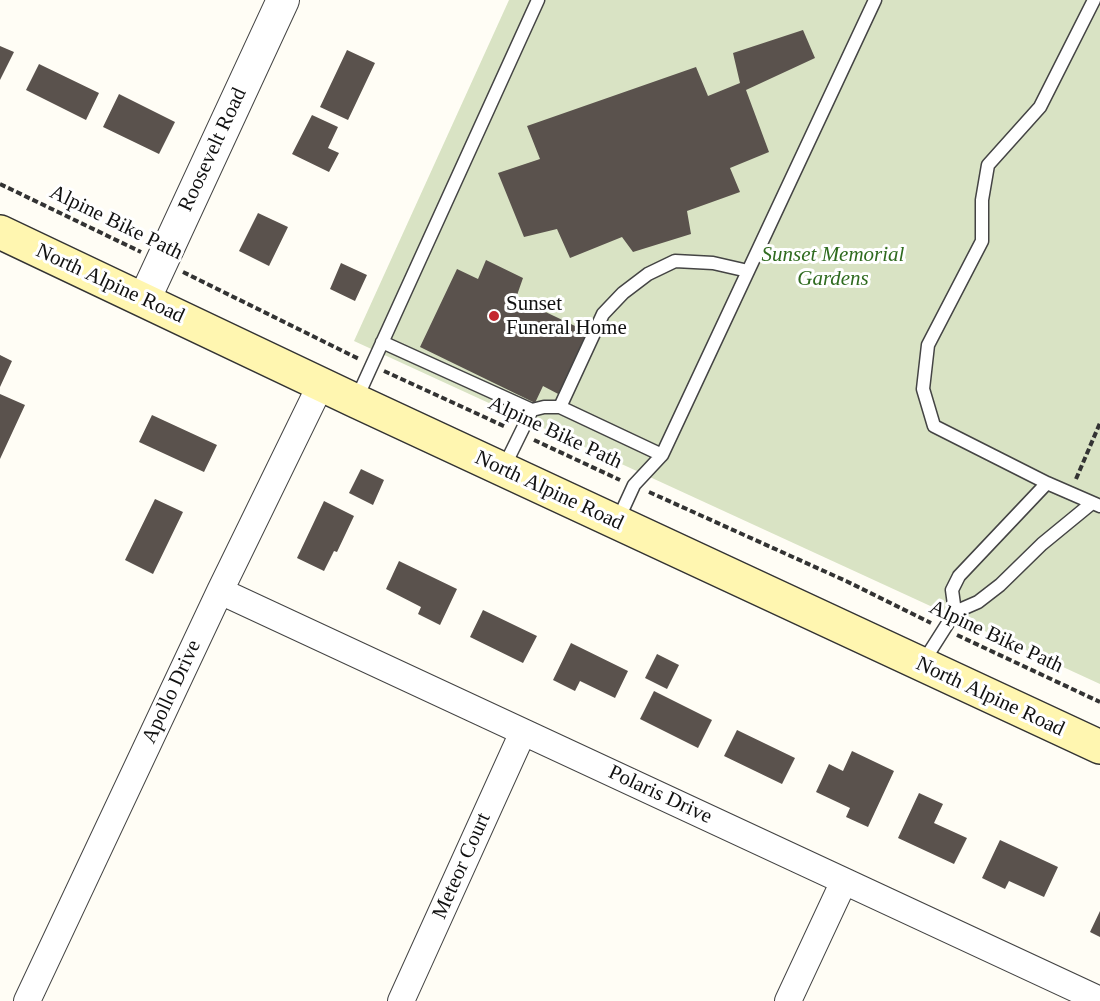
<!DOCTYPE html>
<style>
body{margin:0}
canvas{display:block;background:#fffdf5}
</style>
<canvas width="1100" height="1001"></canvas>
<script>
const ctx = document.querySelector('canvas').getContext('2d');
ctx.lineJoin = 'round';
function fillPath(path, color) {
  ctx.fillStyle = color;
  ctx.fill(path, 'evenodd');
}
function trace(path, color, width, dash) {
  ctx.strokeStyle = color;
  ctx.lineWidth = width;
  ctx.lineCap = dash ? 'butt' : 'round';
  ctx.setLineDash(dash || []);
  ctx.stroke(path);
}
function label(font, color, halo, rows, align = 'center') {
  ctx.font = font + ' Georgia,serif';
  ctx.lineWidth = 6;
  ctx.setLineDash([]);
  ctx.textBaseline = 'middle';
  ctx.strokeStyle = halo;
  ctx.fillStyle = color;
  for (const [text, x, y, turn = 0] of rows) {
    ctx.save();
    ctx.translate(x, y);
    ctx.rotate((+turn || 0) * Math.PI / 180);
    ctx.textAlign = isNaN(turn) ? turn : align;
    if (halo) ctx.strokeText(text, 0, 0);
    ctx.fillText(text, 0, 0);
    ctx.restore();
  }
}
fillPath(new Path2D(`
 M509,0H1100V684L354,341Z`), '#d9e3c4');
fillPath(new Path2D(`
 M803,30L815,58L746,90L769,152L730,168L740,192L687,211L691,234L633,252L622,237L570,258L557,229L524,237L498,173L540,159L527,126L696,67L708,96L740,83L733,53Z
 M0,46L14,52L0,80Z
 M347,50L375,63L348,120L320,107Z
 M39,64L99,93L86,120L26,90Z
 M119,94L175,122L159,154L103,127Z
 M312,115L338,127L328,148L339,153L329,172L292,154Z
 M258,213L288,227L269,266L239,251Z
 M486,260L523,278L516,298L592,334L562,396L543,386L535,403L420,347L457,269L478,279Z
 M341,263L367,275L355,301L330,289Z
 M0,355L12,361L0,387Z
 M0,394L25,405L0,459Z
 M152,415L217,445L204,472L139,442Z
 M361,469L384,480L373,505L349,493Z
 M155,499L183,512L153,574L125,560Z
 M324,501L354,516L337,552L334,551L324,571L297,558Z
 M399,561L457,589L440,625L418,614L421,607L386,589Z
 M483,610L537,636L523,663L470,637Z
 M571,643L628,671L615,698L580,681L575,691L553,680Z
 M657,654L679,665L667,689L645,678Z
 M654,691L712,720L698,748L640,719Z
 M737,730L795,758L782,784L724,756Z
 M852,751L894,771L868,827L846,817L850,808L816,792L829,764L843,771Z
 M919,793L943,804L934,823L967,838L954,864L898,838Z
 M1000,840L1058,867L1044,897L1009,881L1005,889L982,878Z
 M1100,911V937L1090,932Z`), '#5a524d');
const service = new Path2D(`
 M1094,0L1040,107L988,165L982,200V241L928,345L923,389L934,426L1047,483L1100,506
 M382,342L532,410L544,407H560
 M356,400L538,0
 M662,455L560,407L603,314L623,293L648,274L675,261L713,263L748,271
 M503,469L532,410
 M617,522L634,485L662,455L875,0
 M955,612L952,590L959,576L1047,483
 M922,664L955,612L978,602L1000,585L1042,544L1092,503`);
const minor = new Path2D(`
 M220,591L1100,1000
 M27,1001L220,591L321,384
 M401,1001L523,732
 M788,1001L844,881`);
const tertiary = new Path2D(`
 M144,300L283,0`);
const secondary = new Path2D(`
 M0,232L356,401L1100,747`);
trace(service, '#444', 15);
trace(minor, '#444', 28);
trace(tertiary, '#444', 34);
trace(secondary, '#333', 36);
trace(new Path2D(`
 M0,184L141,252
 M183,272L359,359
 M384,371L506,427
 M534,440L620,480
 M1076,479L1100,423
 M649,492L846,581L931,623
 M957,635L1100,702`), '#333', 4, [6, 3]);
trace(service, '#fff', 12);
trace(minor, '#fff', 26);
trace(tertiary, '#fff', 32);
trace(secondary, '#fff6b0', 33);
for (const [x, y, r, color] of [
 [494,316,6,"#c4262e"]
]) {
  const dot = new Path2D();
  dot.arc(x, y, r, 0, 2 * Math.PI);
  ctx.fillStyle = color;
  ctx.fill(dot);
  trace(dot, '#fff', 2);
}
label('21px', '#111', '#fff', [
 ["Roosevelt Road",213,150,-65],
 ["Alpine Bike Path",116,223,26],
 ["North Alpine Road",110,284,25],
 ["Alpine Bike Path",555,433,25],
 ["North Alpine Road",549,491,25],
 ["Alpine Bike Path",996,637,25],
 ["Apollo Drive",172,692,-65],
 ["North Alpine Road",990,697,25],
 ["Polaris Drive",660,795,25],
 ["Meteor Court",462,866,-66]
]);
label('italic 21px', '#2f6b1f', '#fff', [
 ["Sunset Memorial",833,255],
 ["Gardens",833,279]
]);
label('21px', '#111', '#fff', [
 ["Sunset",506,304],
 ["Funeral Home",506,328]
], 'left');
</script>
